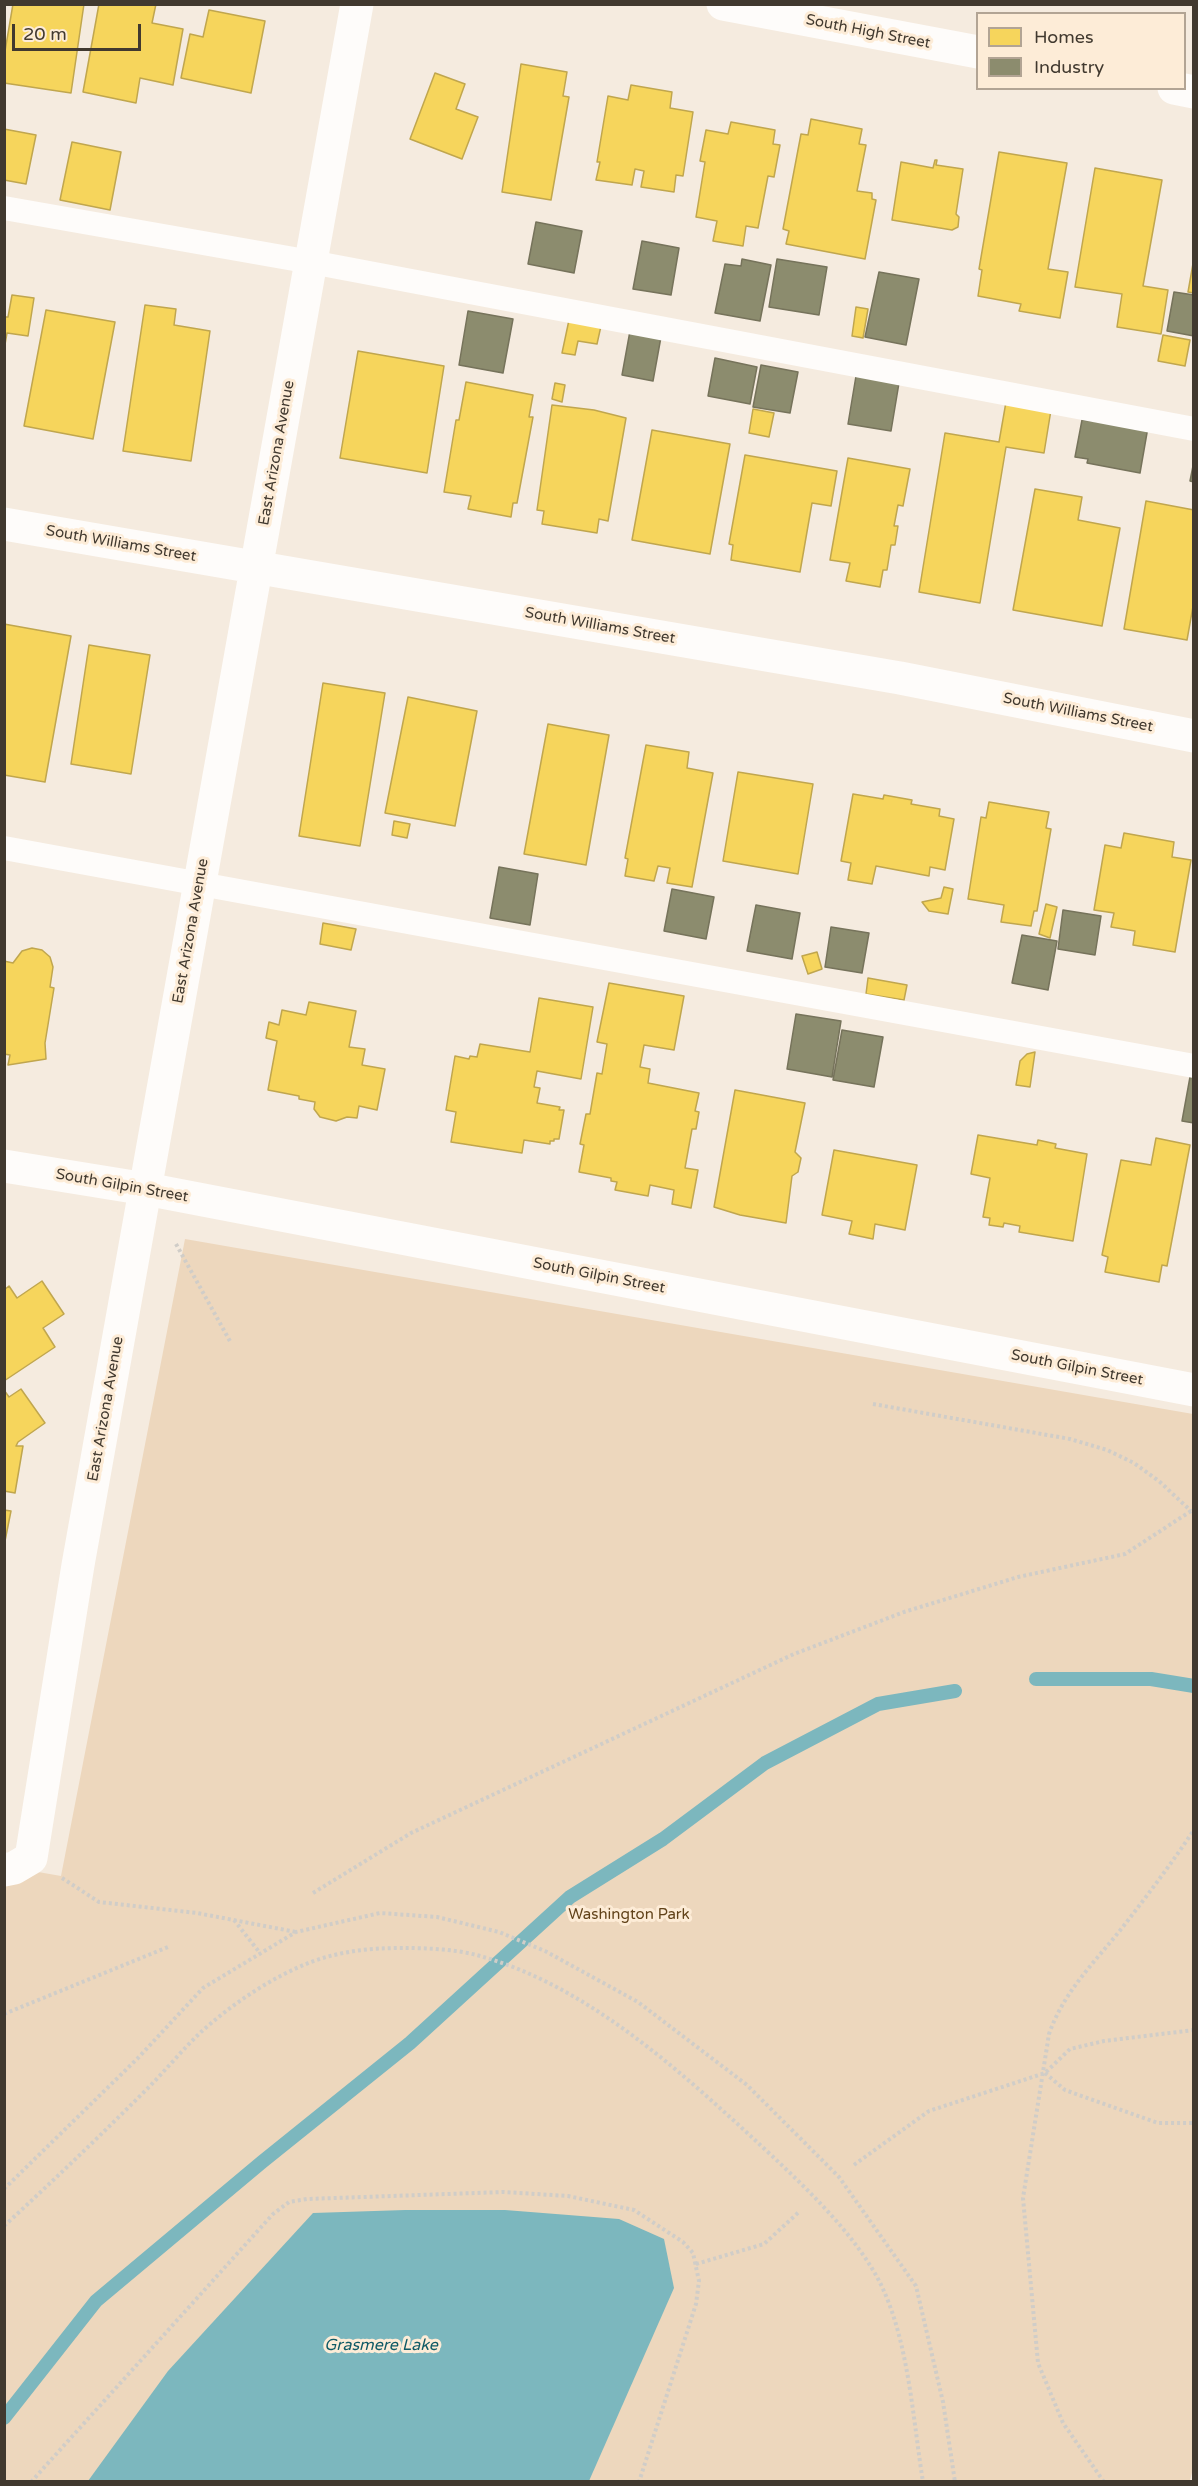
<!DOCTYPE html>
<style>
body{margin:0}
#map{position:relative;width:1198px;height:2486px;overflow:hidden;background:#f5ebdf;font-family:"Varela Round",sans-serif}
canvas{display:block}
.frame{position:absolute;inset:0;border:6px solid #41392f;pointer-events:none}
.legend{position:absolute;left:976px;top:12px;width:210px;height:78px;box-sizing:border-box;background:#fdecd7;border:2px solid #b2a494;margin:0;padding:8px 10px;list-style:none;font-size:18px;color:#41392f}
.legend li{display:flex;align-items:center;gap:12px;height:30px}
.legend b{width:30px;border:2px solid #b2a494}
.scale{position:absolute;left:12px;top:24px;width:129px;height:27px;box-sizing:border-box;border:3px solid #41392f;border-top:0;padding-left:8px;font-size:18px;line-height:21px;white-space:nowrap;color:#41392f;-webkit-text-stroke:4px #fdecd7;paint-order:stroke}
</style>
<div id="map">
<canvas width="1198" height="2486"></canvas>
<div class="frame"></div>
<ul class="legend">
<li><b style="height:16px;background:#f6d55c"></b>Homes</li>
<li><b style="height:16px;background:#8c8c6e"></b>Industry</li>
</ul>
<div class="scale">20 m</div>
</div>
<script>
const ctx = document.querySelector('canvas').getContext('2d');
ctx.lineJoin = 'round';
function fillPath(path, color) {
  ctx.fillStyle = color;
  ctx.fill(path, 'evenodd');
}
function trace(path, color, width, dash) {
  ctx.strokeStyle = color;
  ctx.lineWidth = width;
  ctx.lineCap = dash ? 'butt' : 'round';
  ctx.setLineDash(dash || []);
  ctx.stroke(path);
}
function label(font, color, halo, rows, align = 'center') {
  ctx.font = font + ' "Varela Round",sans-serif';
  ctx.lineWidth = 6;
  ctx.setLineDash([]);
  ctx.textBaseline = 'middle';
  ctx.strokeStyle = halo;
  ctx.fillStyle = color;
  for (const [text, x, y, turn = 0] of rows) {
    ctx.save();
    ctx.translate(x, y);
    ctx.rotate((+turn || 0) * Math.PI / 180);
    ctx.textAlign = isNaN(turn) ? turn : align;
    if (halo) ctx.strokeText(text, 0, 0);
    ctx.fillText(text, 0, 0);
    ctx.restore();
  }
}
fillPath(new Path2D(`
 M185,1239L1193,1414L1194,2464L1190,2481H5L4,1866L61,1876Z`), '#edd7bd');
fillPath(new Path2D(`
 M405,2210H505L619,2219L664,2239L674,2288L589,2481H88L168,2371L313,2213Z`), '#7cb7be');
const homes = new Path2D(`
 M13,4H84L71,93L4,83V57Z
 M99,4H156L152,23L183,29L173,85L140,78L136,103L83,92Z
 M209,10L265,21L251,93L181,78L190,34L203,37Z
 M521,64L567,72L563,96L569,97L551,200L502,192Z
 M435,73L465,84L456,109L478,117L462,159L410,139Z
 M631,85L672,92L670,108L693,112L683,176L676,175L674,192L641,187L644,171L635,169L632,185L596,180L600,162H597L608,96L628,100Z
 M811,119L862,129L859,144L866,145L857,191L872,193V199L876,200L865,259L786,244L789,231L783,229L801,134L808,135Z
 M731,122L775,130L773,144L780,145L774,177L768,176L758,228L746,226L743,246L713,241L717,221L696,217L705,162L700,161L706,130L728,134Z
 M4,129L36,135L26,184L4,180Z
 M72,142L121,152L110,210L60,200Z
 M999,152L1067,163L1048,269L1068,272L1060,318L1019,311L1021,304L978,296L982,270L979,269Z
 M935,160H937L936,165L963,169L956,214L959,217L958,227L952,230L892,220L901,162L933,168Z
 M1095,168L1162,180L1143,286L1168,290L1161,334L1117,327L1122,294L1075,287Z
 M1194,258V293L1188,292Z
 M12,295L34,298L28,336L7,333L4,350V317H8Z
 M145,305L176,309L174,325L210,331L191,461L123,451Z
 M856,307L868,309L863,338L852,336Z
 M46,310L115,322L93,439L24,426Z
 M569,320L601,326L597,344L578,341L575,355L562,353Z
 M1163,335L1190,340L1185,366L1158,361Z
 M358,351L444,366L427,473L340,458Z
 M466,382L533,395L529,417H533L517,503H513L511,517L468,509L471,496L444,492L456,420H459Z
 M555,383L565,385L562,402L552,399Z
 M1006,402L1051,410L1044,453L1006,447L980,603L919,592L945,433L999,442Z
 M552,405L594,410L626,418L608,521L599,519L597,533L542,524L544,511L537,510Z
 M753,409L774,413L769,437L749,433Z
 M652,430L730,444L710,554L632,540Z
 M745,455L837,471L831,506L812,503L800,572L731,560L733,545L729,544Z
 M848,458L910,469L903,506L898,505L894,526H898L895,545H891L887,570H883L880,587L846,581L850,563L830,560Z
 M1035,489L1082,497L1078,520L1120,528L1102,626L1013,610Z
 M1146,501L1194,510V601L1187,640L1124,629Z
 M4,624L71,636L45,782L4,775Z
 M89,645L150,655L131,774L71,764Z
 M323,683L385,693L360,846L299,836Z
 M408,697L477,711L455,826L385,813Z
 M548,724L609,735L586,865L524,854Z
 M646,745L689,752L687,768L713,773L692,887L667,883L670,868L658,866L654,881L625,876L628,859L625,858Z
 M738,772L813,784L798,874L723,861Z
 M853,794L883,799L884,795L912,800L911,804L940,809L939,816L954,819L945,870L930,867L929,876L876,866L872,884L848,880L851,863L841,861Z
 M989,802L1049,812L1046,828L1051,829L1037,911H1034L1031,926L1001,922L1004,905L968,899L981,817L986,818Z
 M394,821L410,824L407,838L392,835Z
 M1124,833L1174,842L1172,857L1191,860L1175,952L1133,945L1135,931L1111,927L1114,913L1094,910L1105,845L1121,848Z
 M944,887L953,889L948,914L929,911L922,902L941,898Z
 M1046,904L1057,907L1050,938L1039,934Z
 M323,923L356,929L351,950L320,944Z
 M32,948L42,950L50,957L53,967L50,987L54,988L45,1043L46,1059L8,1065L10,1055L4,1054V961L13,963L22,951Z
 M817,952L822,969L808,974L802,956Z
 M868,978L907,985L904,1000L866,994Z
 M609,983L684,996L674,1050L644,1045L640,1067L650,1069L648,1083L699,1093L695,1111L699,1112L696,1129H692L685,1168L698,1170L691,1208L672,1204L674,1190L650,1185L648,1196L615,1190L617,1182L611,1181V1178L579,1172L584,1145L580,1144L586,1114H590L597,1073L602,1074L607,1044L597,1042Z
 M539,998L593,1007L581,1079L537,1071L534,1087L540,1088L537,1103L560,1107L559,1110H564L559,1139H554V1141H550V1144L524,1140L522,1153L451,1142L456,1112L446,1110L455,1056L469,1059L470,1056L477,1057L480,1044L530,1052Z
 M309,1002L356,1011L349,1047L365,1049L362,1065L385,1069L377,1110L359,1106L357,1118L347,1117L336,1121L320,1117L314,1109L315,1102L299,1099V1096L268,1090L277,1041L266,1038L269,1022L279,1025L282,1010L306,1015Z
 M1035,1052L1030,1087L1016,1085L1020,1061L1027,1054Z
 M735,1090L805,1103L795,1152L801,1158L798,1172L792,1176L786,1223L740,1215L714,1207Z
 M978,1135L1037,1145L1038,1140L1056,1144L1055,1148L1087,1154L1073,1241L1019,1232L1020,1226L1004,1223L1003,1227L989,1225L990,1218L983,1217L990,1178L971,1174Z
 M1156,1138L1190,1145L1167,1266L1162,1265L1159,1282L1105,1272L1108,1257L1102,1255L1121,1160L1151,1165Z
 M834,1150L917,1165L905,1230L875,1224L873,1239L849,1234L852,1221L822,1215Z
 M42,1281L64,1314L43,1328L55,1347L4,1381V1290L9,1286L17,1298Z
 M21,1389L45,1423L18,1442L16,1446H23L15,1493L4,1491V1390L9,1397Z
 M4,1510L11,1511L4,1546Z`);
fillPath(homes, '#f6d55c');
trace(homes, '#c0a64e', 1.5);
const industry = new Path2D(`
 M536,222L582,231L574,273L528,264Z
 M642,241L679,248L671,295L633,289Z
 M742,259L771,265L760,321L715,313L725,264L741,266Z
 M777,259L827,267L819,315L769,307Z
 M879,272L919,279L906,345L865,337Z
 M1174,292L1194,295V336L1167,331Z
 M468,311L513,319L503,373L459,365Z
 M630,331L661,337L653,381L622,375Z
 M715,358L757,367L750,404L708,396Z
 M761,365L798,372L790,413L753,407Z
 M856,376L899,383L891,431L848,424Z
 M1082,420L1148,427L1140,473L1087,463L1088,459L1075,457Z
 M1194,461V482L1190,481Z
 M499,867L538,874L530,925L490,918Z
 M672,889L714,897L706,939L664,931Z
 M756,905L800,913L792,959L747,951Z
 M1063,910L1101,916L1095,955L1058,949Z
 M831,927L869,933L862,973L825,967Z
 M1022,935L1057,941L1048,990L1012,983Z
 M796,1014L841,1021L832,1077L787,1069Z
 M842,1030L883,1037L874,1087L833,1080Z
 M1190,1077L1194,1078V1123L1182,1121Z`);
fillPath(industry, '#8c8c6e');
trace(industry, '#76735b', 1.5);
trace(new Path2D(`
 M1036,1679H1151L1194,1686
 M4,2418L96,2301L262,2162L410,2043L570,1897L663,1839L765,1763L878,1704L955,1691`), '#7cb7be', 14);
trace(new Path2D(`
 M176,1244L231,1343
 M873,1404L1070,1439L1107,1450L1134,1463L1160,1482L1191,1511
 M62,1878L99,1902L197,1913L296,1932
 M313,1893L411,1833L794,1654L904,1612L1018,1577L1125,1554L1191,1511H1194
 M234,1920L260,1953
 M4,2014L168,1947
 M1045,2073L1065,2090L1158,2123H1194
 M854,2165L929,2111L1045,2073L1070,2049L1104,2041L1194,2030
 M4,2189L138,2058L203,1988L296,1932L380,1913L437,1917L499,1932L545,1951L638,2002L747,2085L839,2177L916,2286L943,2402L955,2482
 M4,2226C53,2181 100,2136 147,2089C165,2071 182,2050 201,2032C232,2004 272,1977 311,1962C341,1951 370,1948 402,1948C426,1948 456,1949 480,1956C585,1985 677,2068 756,2141C798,2180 859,2236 883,2289C909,2346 913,2420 923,2482
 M696,2264L764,2244L800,2211
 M31,2482L273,2214L289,2202L307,2199L504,2192L568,2196L634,2210L683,2242L693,2253L699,2281L696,2304L639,2482
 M1104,2482L1063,2423L1038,2363L1023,2198L1049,2034C1064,1991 1095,1962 1122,1928C1147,1896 1171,1864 1194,1830`), '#d0cdc8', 4, [3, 3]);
trace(new Path2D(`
 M4,208L311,262L1194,429
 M4,848L1194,1066`), '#fefcfa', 24);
trace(new Path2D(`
 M723,4L978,52
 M1174,88L1194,92
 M4,524L900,678L1194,736
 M4,1166L146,1189L1194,1390
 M4,1870L14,1868L31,1858L78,1565L357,4`), '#fefcfa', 33);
label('15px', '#41392f', '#fdecd7', [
 ["South High Street",868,32,11],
 ["East Arizona Avenue",277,453,-80],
 ["South Williams Street",121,544,10],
 ["South Williams Street",600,626,10],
 ["South Williams Street",1078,713,11],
 ["East Arizona Avenue",191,931,-80],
 ["South Gilpin Street",122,1186,10],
 ["South Gilpin Street",599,1276,11],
 ["South Gilpin Street",1077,1368,11],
 ["East Arizona Avenue",106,1409,-80]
]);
label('15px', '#614219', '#fdecd7', [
 ["Washington Park",629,1915]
]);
label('italic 16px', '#0f5a66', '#fdecd7', [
 ["Grasmere Lake",381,2346]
]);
</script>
